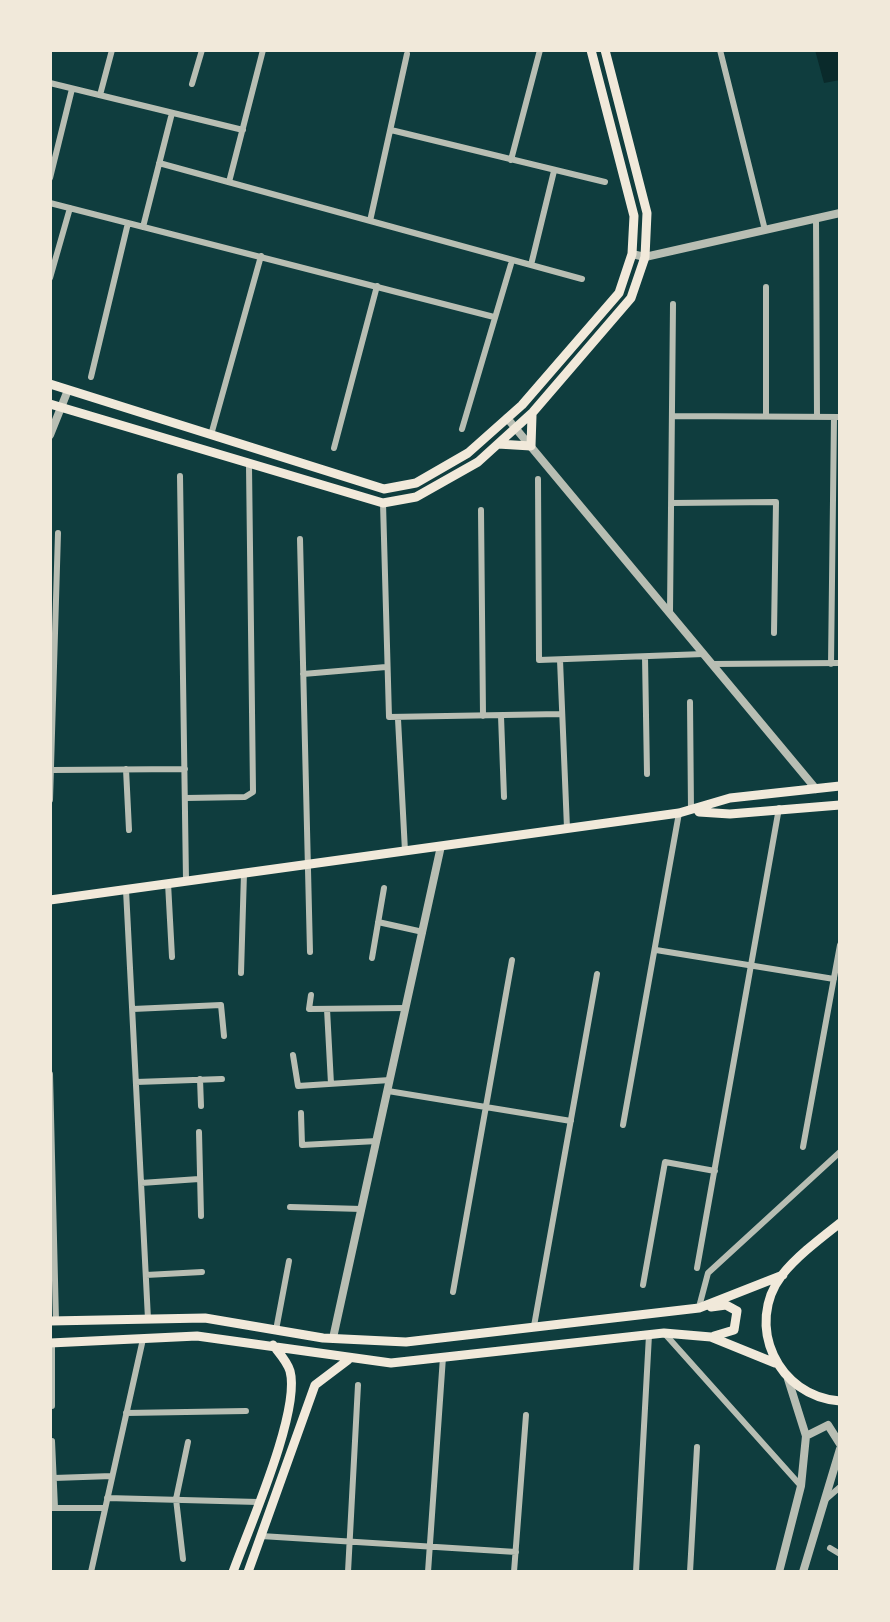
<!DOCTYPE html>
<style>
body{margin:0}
#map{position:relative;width:890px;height:1622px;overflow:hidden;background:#0f3d3e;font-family:"PT Serif",serif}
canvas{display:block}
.frame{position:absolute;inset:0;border:52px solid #f1e9da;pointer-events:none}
</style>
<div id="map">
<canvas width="890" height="1622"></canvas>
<div class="frame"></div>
</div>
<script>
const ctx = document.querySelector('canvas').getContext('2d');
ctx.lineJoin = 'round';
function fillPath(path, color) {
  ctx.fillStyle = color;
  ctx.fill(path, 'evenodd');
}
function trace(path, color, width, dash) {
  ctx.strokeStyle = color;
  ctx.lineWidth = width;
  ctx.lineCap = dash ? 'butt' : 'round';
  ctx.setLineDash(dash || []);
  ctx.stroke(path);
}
fillPath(new Path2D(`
 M815,50H840V80L824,83Z`), '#0a2a2b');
trace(new Path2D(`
 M720,50L765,230
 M50,83L243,130
 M192,84L202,50
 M100,95L112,50
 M391,130L605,182
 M511,160L540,50
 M159,163L582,279
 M50,178L72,89
 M229,182L263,50
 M50,203L494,317
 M816,218L817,417
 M370,221L407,54
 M143,227L172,113
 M531,265L554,171
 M50,278L70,208
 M766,287V416
 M91,377L128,223
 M673,416L840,417
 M462,429L511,264
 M211,435L261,256
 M334,448L377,286
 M180,476L186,880
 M538,479L539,660L704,654
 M383,503L389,717L561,714
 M671,503L776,502L774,633
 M481,510L483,716
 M300,539L310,952
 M670,612L673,304
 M645,657L647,774
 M560,660L567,828
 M712,664L840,663
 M831,664L834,417
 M303,674L386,667
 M690,702L691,810
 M501,716L504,797
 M398,719L405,851
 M126,769L129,830
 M52,770L185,769
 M186,798L245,797L253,792L249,466
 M50,800L58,533
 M168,883L172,957
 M126,890L148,1319
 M378,922L423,932
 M656,950L834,979
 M372,958L384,888
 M241,973L244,873
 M311,995L309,1009L406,1008
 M133,1009L221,1005L224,1036
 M327,1009L331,1084
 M293,1055L298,1086L390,1080
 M50,1074L56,1321
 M200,1079L201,1106
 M136,1082L222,1079
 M388,1091L571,1121
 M301,1113L302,1145L377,1141
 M623,1125L679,813
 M199,1132L201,1216
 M803,1147L840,945
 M141,1183L199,1179
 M290,1207L362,1209
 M697,1268L779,808
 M146,1275L202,1272
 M643,1285L665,1162L715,1171
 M453,1292L512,960
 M699,1307L708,1273L840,1152
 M534,1326L597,974
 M276,1330L289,1261
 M665,1334L801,1486
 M52,1342V1406
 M126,1413L246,1411
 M52,1441L55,1508
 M54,1478L112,1476
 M107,1498L258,1502
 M825,1500L840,1487
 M50,1508H105
 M261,1536L516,1552
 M830,1548L840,1554
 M183,1559L176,1499L188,1442
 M91,1572L143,1339
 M348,1572L358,1385
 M428,1572L443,1357
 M514,1572L526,1415
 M636,1572L649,1335
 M690,1572L697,1447`), '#b8beb3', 6);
trace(new Path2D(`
 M632,254L645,257L840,213
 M507,418L816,789
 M50,435L68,390
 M333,1338L441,846
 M806,1436L828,1425L840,1444
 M779,1572L801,1486L806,1436L788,1379
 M803,1572L840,1449`), '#b8beb3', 8);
trace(new Path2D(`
 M50,384L384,489L416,483L468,453L522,405L619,293L632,254L634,216L591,50
 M50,404L383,503L416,497L478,462L533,412L631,298L645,257L647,213L605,50
 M498,444L531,446L532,415
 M699,812L730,814L840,805
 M50,900L679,813L730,798L840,786
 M840,1223C821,1238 797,1256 782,1275C744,1325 778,1397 840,1401
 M711,1307L726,1305L737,1311L734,1330L714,1336
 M50,1321L205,1318L323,1338L406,1342L699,1308L783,1275
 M50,1343L197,1336L391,1363L664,1333L711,1337L775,1363
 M233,1572C248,1530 301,1411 290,1371C287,1361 279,1353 273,1345
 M248,1572L315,1385L348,1360`), '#f1e9da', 9);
</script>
